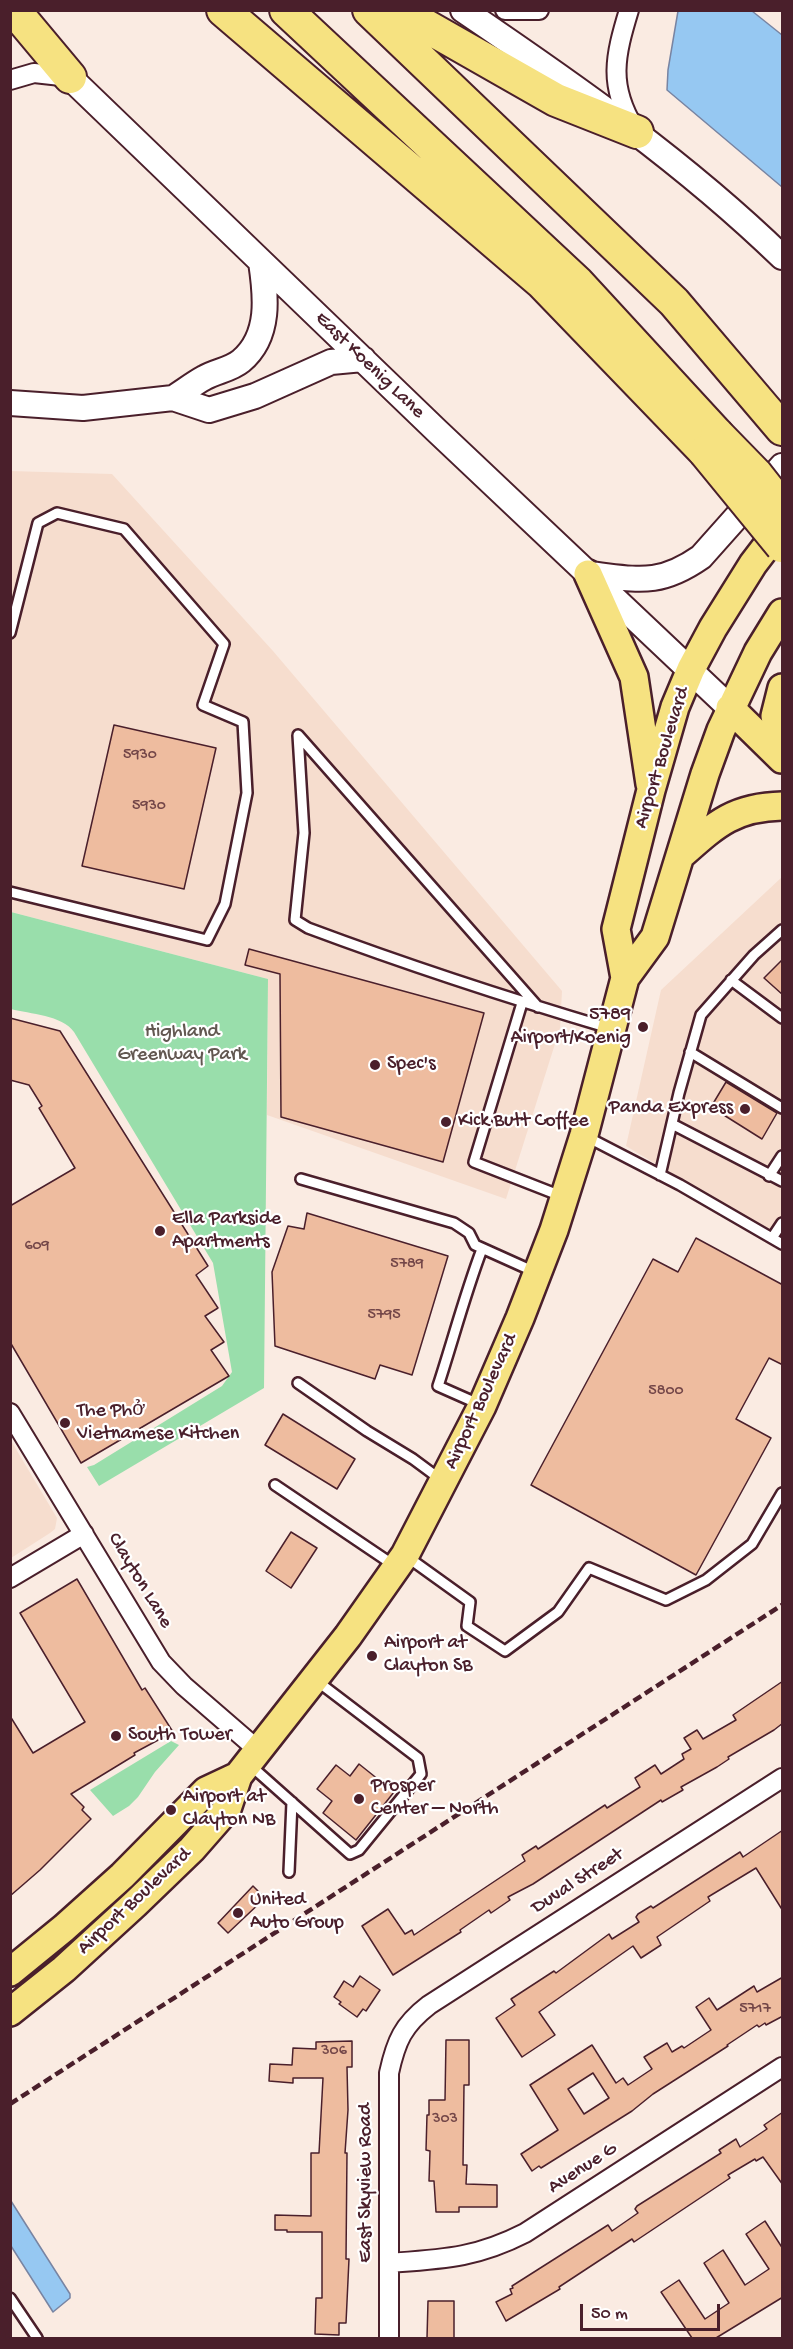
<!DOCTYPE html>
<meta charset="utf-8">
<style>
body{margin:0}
#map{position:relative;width:793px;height:2349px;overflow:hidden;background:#faebe2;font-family:"Gochi Hand",sans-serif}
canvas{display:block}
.frame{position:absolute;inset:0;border:12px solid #4a1f2b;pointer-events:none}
.scale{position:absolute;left:580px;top:2304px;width:140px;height:27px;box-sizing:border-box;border:3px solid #4a1f2b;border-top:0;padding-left:8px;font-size:18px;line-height:21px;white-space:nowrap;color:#4a1f2b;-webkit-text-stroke:4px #fff;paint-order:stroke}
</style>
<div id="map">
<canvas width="793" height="2349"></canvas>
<div class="frame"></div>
<div class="scale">50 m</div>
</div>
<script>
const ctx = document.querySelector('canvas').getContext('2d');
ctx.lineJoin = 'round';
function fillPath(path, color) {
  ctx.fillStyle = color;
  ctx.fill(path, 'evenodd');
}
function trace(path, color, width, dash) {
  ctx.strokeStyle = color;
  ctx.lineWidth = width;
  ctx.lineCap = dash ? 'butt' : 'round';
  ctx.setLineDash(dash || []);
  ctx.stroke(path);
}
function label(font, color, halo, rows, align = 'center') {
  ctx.font = font + ' "Gochi Hand",sans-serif';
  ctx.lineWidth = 4.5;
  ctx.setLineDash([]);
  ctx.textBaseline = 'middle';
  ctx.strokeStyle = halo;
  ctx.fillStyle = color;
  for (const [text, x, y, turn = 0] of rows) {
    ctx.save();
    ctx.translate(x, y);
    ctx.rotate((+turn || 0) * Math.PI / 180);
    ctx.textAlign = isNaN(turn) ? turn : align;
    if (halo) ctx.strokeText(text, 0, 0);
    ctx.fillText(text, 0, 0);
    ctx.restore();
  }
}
fillPath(new Path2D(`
 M10,471L112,474L273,651L562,991L560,1028L506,1199L267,1115L268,979L11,912Z
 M782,877V1240L626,1146L661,990Z
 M10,1439L57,1518L55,1529L50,1533L11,1558Z`), '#f6ddce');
fillPath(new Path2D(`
 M11,912L268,979L264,1388L99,1486L87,1467L94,1465L222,1386L232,1372L213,1263L74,1032C62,1015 30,1014 11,1009Z
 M171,1741L179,1745L155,1772L138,1797L129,1806L113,1816L90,1790Z`), '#99deab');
const water = new Path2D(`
 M678,11H752L782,35V187L667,90L668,70Z
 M11,2201L70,2294V2298L53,2312L11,2246Z`);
fillPath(water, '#96c8f2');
trace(water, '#7884a2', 1.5);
const building = new Path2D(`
 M114,725L216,748L184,889L82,866Z
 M249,949L484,1013L443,1162L281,1117L280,974L245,965Z
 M783,959V995L764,978Z
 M10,1018L60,1031L208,1266L196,1275L218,1308L205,1316L224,1342L211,1350L229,1376L81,1463L10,1342V1206L75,1168L39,1108L42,1106L29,1085L10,1080Z
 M726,1082L777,1113L762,1139L711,1107Z
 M307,1213L448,1256L412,1375L380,1365L375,1379L275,1346L272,1272L288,1226L304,1229Z
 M696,1238L783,1285V1365L769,1358L736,1419L771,1438L696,1575L531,1485L653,1259L678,1272Z
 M283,1414L355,1459L337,1489L265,1445Z
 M291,1532L317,1548L291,1588L266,1571Z
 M77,1579L142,1690L145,1688L173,1732L134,1753L135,1755L71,1794L84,1807L82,1810L91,1819L40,1870L10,1896V1716L33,1753L85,1722L20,1613Z
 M783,1681V1723L774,1730L728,1757L729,1759L717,1767L681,1787L683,1790L662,1802L661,1800L533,1884L508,1897L510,1900L491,1913L489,1910L460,1930L461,1932L393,1975L362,1926L388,1909L405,1934L412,1930L414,1935L525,1861L522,1855L536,1846L538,1849L605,1805L607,1808L640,1787L635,1778L655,1765L661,1774L684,1759L682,1754L691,1749L684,1738L697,1730L703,1739L736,1720L733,1715Z
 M359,1764L394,1792L356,1840L323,1813L332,1801L317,1789L336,1765L350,1776Z
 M783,1830V1911L756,1868L708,1897L710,1901L657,1937L661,1945L641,1958L633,1946L539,2012L555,2035L522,2057L496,2018L515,2005L511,1999L554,1971L556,1973L609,1934L612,1939L639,1922L636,1917L638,1914L651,1906L653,1908L740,1852L743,1857Z
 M253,1886L265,1898L228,1933L218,1923Z
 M360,1976L380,1990L366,2011L363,2009L357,2017L339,2004L341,2002L334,1997L344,1981L353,1987Z
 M783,1977V2016L766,2025L765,2023L759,2027L757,2025L727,2045L728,2046L653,2094L632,2111L541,2168L539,2166L532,2171L521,2154L558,2130L530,2085L592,2045L616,2083L623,2078L628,2085L652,2069L644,2057L667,2043L672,2052L682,2046L684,2048L711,2030L696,2007L709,1998L717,2010L754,1986L757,1992ZM593,2073L609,2098L584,2114L568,2089Z
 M446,2040H469V2085H464L463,2165H467L466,2184L497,2185V2207H459V2212H436L434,2181H429L430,2151L426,2150L427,2115H429V2100H445Z
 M352,2041V2067H347L348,2110L345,2153H347L346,2259H349L346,2323H339V2335L315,2334L316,2298H322V2232H287V2230H275V2215L311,2216V2153H319L323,2078H293V2083L269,2081L270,2064L292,2065L293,2048L316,2049V2042Z
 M783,2112V2185L763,2157L756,2161L755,2159L728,2175L730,2178L634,2242L632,2239L559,2287L560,2289L506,2321L496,2302L512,2294L510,2289L513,2288L512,2286L608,2225L612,2231L638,2213L635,2209L637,2206L721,2153L719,2150L736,2139L740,2147L767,2129L764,2125Z
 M765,2221L783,2249V2297L716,2338H692L661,2292L679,2280L705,2319L729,2303L704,2263L723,2250L745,2285L769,2269L746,2234Z
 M428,2301H454V2338H427Z`);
fillPath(building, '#eebc9f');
trace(building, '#4a1f2b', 1.5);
const lane = new Path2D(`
 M10,633L38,523L57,513L124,529L224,644L203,705L243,722L247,793L225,904L207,940L10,892
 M731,980L782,1018
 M522,1003L474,1162L561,1196
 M538,1007L298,735L304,833L295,920L308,928C407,965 508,998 609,1028
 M690,1052L782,1108
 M672,1124L782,1181
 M587,1137L680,1185L782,1244
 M660,1175L679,1093L701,1015L754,955L782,930
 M769,1176L782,1156
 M301,1179L454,1223L469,1233L475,1245L535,1272
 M772,1238L782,1223
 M298,1383L367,1431L413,1459L440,1479
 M481,1405L438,1386C453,1340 465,1294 482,1249
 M275,1485L395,1566
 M406,1556L470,1602L467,1626L505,1651L558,1612L589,1568L666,1600L706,1580L752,1544L782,1493
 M250,1765L350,1854L359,1850L421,1774L418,1758L317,1681
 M289,1872L292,1802
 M10,2298L37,2338`);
const street = new Path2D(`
 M505,10H539
 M629,10C615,56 608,85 634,128
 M10,80L34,73L70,77
 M10,1413L161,1662L184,1686L258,1750
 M10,1578L84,1534
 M389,2263C444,2259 476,2258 525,2233L782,2067
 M389,2338V2073C396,2041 403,2025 429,2005L782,1778`);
const secondary = new Path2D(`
 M463,10C575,86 685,163 782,257
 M58,66L437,431L730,708
 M173,398C183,392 193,384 204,378C216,371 230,370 241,361C271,336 266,295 261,262
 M10,403L83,408L173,398L209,410L255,396L331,362L363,359
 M588,574C637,579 658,587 701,557L782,466`);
const primary = new Path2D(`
 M588,574L634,677L650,784
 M782,688L775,716L782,742
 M730,708L782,759
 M680,856C715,825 733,807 782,806
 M625,978L616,929L651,790L675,707L691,669L713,628L753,564L782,526
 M10,1972L64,1928L122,1876L206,1791L238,1776
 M10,2012L64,1969L135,1904L192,1849L227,1809L238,1776L348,1636L405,1555L482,1406L520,1318L554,1230L584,1135L625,978L655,937L705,774L721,730L758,652L782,613`);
const highway = new Path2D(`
 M14,10L70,77
 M223,10L541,282L705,452
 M286,10L578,283L717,434
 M369,10L674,302L782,429
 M398,10L556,100L637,132`);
trace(lane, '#4a1f2b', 14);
trace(street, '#4a1f2b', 22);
trace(secondary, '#4a1f2b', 28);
trace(primary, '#4a1f2b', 32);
trace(highway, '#4a1f2b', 36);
trace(lane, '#fff', 9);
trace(street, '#fff', 18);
trace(secondary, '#fff', 24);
trace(primary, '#f6e281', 27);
trace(highway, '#f6e281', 32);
trace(new Path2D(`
 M10,2104L782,1605`), '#4a1f2b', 4.5, [9, 4.5]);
const highwayBridge = new Path2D(`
 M717,434L756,474L782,507
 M705,452L782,546`);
trace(highwayBridge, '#4a1f2b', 36, []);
trace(highwayBridge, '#f6e281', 32);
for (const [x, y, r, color] of [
 [643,1027,6,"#4a1f2b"],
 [375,1065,6,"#4a1f2b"],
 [745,1109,6,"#4a1f2b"],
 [446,1122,6,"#4a1f2b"],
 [160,1231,6,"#4a1f2b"],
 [65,1423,6,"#4a1f2b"],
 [372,1656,6,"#4a1f2b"],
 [116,1736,6,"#4a1f2b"],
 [359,1799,6,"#4a1f2b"],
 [171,1810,6,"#4a1f2b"],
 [238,1913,6,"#4a1f2b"]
]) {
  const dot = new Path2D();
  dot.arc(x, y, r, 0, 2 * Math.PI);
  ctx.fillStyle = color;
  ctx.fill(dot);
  trace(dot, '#fff', 2);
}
label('16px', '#734648', null, [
 ["5930",140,756],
 ["5930",149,807],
 ["609",37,1247],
 ["5789",407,1265],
 ["5795",384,1316],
 ["5800",666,1392],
 ["5717",755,2010],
 ["306",334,2052],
 ["303",445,2120]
]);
label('20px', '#4a1f2b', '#fff', [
 ["East Koenig Lane",369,366,44],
 ["Airport Boulevard",663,758,-73],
 ["Airport Boulevard",482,1402,-65],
 ["Clayton Lane",139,1581,59],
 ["Duval Street",578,1882,-33],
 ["Airport Boulevard",135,1902,-43],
 ["Avenue G",583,2169,-33],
 ["East Skyview Road",367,2183,-90]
]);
label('20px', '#4a1f2b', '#fff', [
 ["5789",631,1016,"right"],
 ["Airport/Koenig",631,1039,"right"],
 ["Spec's",387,1065],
 ["Panda Express",733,1109,"right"],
 ["Kick Butt Coffee",458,1122],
 ["Ella Parkside",172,1220],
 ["Apartments",172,1243],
 ["The Phở",77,1412],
 ["Vietnamese Kitchen",77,1435],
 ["Airport at",384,1644],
 ["Clayton SB",384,1667],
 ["South Tower",128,1736],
 ["Prosper",371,1787],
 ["Center – North",371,1810],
 ["Airport at",183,1798],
 ["Clayton NB",183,1821],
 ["United",250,1901],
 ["Auto Group",250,1924]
], 'left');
label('20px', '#625851', '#fff', [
 ["Highland",182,1033],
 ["Greenway Park",182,1056]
]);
</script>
